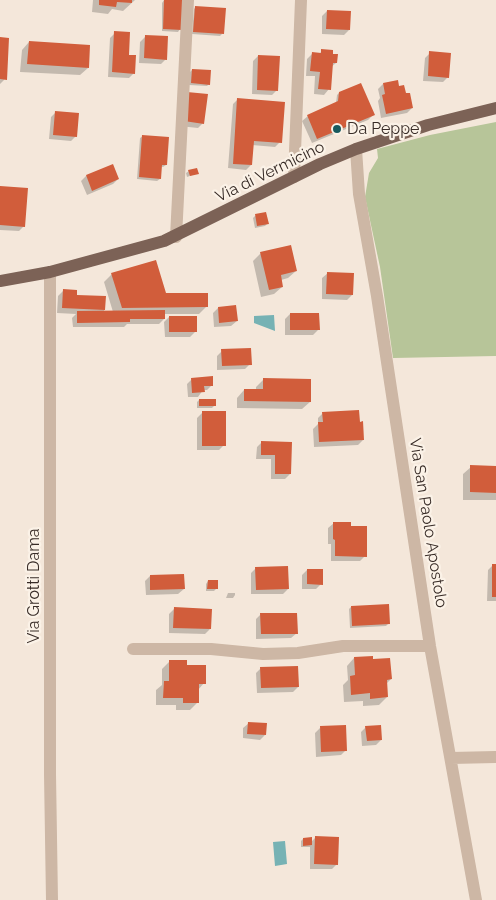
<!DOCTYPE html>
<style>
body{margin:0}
canvas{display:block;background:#f4e7da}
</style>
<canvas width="496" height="900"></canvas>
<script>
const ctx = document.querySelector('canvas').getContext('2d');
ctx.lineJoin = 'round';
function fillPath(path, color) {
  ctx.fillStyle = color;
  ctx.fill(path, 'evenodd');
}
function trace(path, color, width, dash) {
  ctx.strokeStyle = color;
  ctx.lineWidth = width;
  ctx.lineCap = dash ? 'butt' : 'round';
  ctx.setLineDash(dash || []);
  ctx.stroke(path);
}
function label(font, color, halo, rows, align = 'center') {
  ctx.font = font + ' Raleway,sans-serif';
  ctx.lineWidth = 4.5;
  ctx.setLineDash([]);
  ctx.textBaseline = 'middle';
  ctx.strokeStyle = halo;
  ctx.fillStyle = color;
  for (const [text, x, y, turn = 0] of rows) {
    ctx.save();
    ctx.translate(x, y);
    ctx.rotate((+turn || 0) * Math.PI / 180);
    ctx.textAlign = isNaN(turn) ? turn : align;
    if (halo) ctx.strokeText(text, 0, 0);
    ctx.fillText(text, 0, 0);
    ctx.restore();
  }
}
fillPath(new Path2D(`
 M496,122V356L393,358L380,267L365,197L369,173L378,158L377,149L430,135Z`), '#b7c599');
fillPath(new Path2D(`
 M274,315L275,331L254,323V316Z
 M285,841L287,864L275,866L273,842Z`), '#76b2b4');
fillPath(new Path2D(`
 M93,0H135L123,11L112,9L108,14L92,12Z
 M164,0L180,29L178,32L162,31V3Z
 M196,7L222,34L220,36L192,34L194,9Z
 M327,11L349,30L344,35L322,34V16Z
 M115,33L128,56L134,73L129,78L108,77L110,38Z
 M145,37L166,59L161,64L139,63L140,42Z
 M0,38L5,79L0,84Z
 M29,42L88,68L80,75L20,72L22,50Z
 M322,51L336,63L331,67L329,89L324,95L314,94L315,76H306L307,59L312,54H319Z
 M430,53L448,77L443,82L423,81L425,58Z
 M258,56L277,90L272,95L252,94L253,61Z
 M192,70L209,84L207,86L189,85L190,72Z
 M383,84L398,88L405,95L412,108L407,113L381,118L378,101L380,98L378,89Z
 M339,93L373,115L368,120L312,143L302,121L308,116L336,103L337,95Z
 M183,98L203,123L198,128L179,126Z
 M238,99L280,142L275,147L252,145L251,165L246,170L228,168L233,104Z
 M56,112L76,136L71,141L49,139L51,117Z
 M143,136L166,165L163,167L160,166V179L157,181L137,179L140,138Z
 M112,166L118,179L113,184L87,195L81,181L86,176Z
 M189,171L198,173L187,177L186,173Z
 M0,187L24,226L19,231L0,230Z
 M265,214L267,224L265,226L255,228L253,218L255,216Z
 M261,253L296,271L288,278L281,280L282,287L274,294L261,297L253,261Z
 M328,273L352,295L347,300L322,299V278Z
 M112,274L165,295L207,306L199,314H164V319L159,324H127L124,327H73L72,318L76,314L57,313L58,296L63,291L76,296L105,298L104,312H113L104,282Z
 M218,308L237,321L231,326L214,327L213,313Z
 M290,314L318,330L313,335H285V319Z
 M169,317L195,332L190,337H165L164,322Z
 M222,351L250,364L245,369L217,370V356Z
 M192,379L212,385L207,390H203L198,397H188L187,384Z
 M263,380L310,402L302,409L237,408V398L244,390H256V387Z
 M199,400L214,406L212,408H197V402Z
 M202,413L224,445L219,450H197V418Z
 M323,413L363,440L358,445L314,447L313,429L318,424V418Z
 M262,442L291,443L290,474L285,479H271V459H256L257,447Z
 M471,467H496V500H463V474Z
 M334,523L349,527L365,556L360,561H331V544H328V528Z
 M493,565H496V601H487L488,570Z
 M256,568L288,589L283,594H251V573Z
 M307,570L321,584L316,589H302V575Z
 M150,576L184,589L178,594L146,595L145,581Z
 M208,581L216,589L214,591H206V584Z
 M228,593H235V595L233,598H226Z
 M351,607L388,624L386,626L350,628L349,609Z
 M174,609L210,629L205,634L169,633V614Z
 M261,614L297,633L291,638L256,639V619Z
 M354,658L372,661L391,679L386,684L387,697L379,705L363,706V701L344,702L343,685L348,680L347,666Z
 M170,661L186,666L204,683L198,690V702L190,710H176V705H156V690L162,685V669Z
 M261,668L298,687L293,692L257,693L256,673Z
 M249,723L265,735L260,740L243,738V728Z
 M366,727L381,740L376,745L362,746L361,732Z
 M320,728L346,750L341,755L316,757L315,733Z
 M316,837L337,864L332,869H310V847H301V841L303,839L311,842Z`), '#0003');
fillPath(new Path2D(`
 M99,0H132V3L117,2L116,7L99,5Z
 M164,0H182V30L163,29Z
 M195,6L226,8L224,34L193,32Z
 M327,10L351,11L350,30L326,29Z
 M114,31L130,32L129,55H136L135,74L112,72Z
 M145,35L168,36L167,60L144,58Z
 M0,37L9,38L7,80L0,79Z
 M29,41L90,45L89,68L27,64Z
 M321,49L333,50V54H338L337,63H333L331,90L318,89L320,72L310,71L312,52L321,53Z
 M429,51L451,53L449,78L428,76Z
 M258,55L280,56L278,91L257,90Z
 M192,69L211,70L210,85L191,83Z
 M398,80L399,86L404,85L406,93H410L413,108L386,114L382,95L385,94L383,83Z
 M361,83L375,115L317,139L307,115L338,101L339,92Z
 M187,92L208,94L204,124L184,121Z
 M237,98L285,102L282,143L254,141L252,165L233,164Z
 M55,111L79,113L77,137L53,135Z
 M142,135L169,137L167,165H162L161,179L139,177Z
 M113,164L119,179L92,191L86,175Z
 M197,168L199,174L190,176L188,170Z
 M0,186L28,188L25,227L0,225Z
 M266,212L269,224L257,226L255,214Z
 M291,245L297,271L281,275L283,287L269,290L260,252Z
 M156,260L166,293H208V307L122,308L111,273Z
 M327,272L354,273L353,295L326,294Z
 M63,289L77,290V295L106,296L105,310L62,308Z
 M236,305L238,321L219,323L218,307Z
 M165,310V319H130V322L77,323V311Z
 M290,313H319L320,330H290Z
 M169,316H197V332H169Z
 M251,348L252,365L222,366L221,349Z
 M213,376V386H204L205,392L192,393L191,378Z
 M263,378L311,379V402L244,401V389H263Z
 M199,399H216V406H199Z
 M359,410L360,422L363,421L364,440L319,442L318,422H323L322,412Z
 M202,411H226V446H202Z
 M261,441L292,442L291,474H275V455H261Z
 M470,465L496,466V493L470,492Z
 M333,522H351V526H367V557L335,556V540L333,539Z
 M492,564H496V597H492Z
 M288,566L289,589L256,590L255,567Z
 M307,569H323V585L307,584Z
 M184,574L185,589L150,590V575Z
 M208,580H218V589H207Z
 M389,604L390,624L352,626L351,606Z
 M174,607L212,609L211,629L173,628Z
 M260,613H297L298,634H261Z
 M373,656V659L390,658L392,679L387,680L388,697L370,699V693L351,695L350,676L355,675L354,657Z
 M169,660H187V665H206V684H199V703H183V698H163L164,681H169Z
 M298,666L299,687L261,688L260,667Z
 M248,722L267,723L266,735L247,734Z
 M346,725L347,751L321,752L320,726Z
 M381,725L382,740L367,741L365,726Z
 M315,836L339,837L338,865L314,864Z
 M312,837V845L303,846V838Z`), '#d15d3b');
trace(new Path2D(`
 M356,149L359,194L377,296L430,646L476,900
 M294,177L301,0
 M176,237L188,0
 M50,272V774L52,900
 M133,649H211L263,654L298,653L343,646H430
 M451,758L496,757`), '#cdb7a5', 12);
trace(new Path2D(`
 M0,281L50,272L164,241L320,164L356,149L428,125L496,108`), '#7c6256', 12);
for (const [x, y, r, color] of [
 [337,129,5,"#185a5e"]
]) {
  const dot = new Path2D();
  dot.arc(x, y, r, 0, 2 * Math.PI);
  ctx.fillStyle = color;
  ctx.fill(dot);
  trace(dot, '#fbf2e7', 2);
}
label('16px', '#382c27', '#fbf2e7', [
 ["Da Peppe",347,129]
], 'left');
label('16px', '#382c27', '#fbf2e7', [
 ["Via di Vermicino",270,172,-26],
 ["Via San Paolo Apostolo",428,523,81],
 ["Via Grotti Dama",34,586,-90]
]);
</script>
